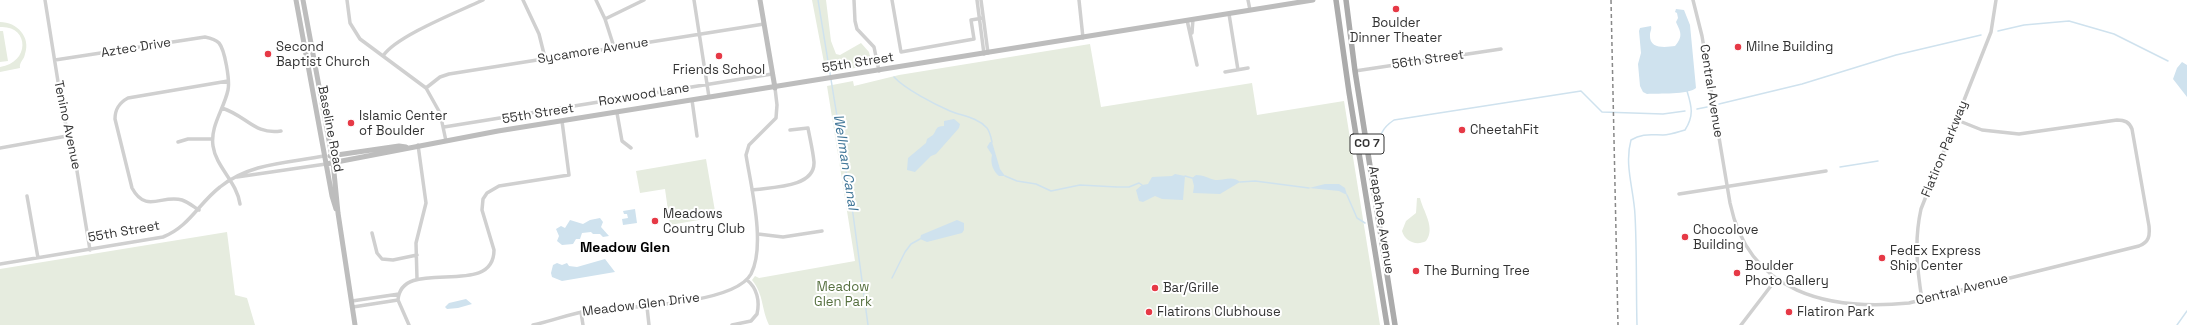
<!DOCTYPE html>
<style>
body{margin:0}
canvas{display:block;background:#fff}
</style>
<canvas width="2187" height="325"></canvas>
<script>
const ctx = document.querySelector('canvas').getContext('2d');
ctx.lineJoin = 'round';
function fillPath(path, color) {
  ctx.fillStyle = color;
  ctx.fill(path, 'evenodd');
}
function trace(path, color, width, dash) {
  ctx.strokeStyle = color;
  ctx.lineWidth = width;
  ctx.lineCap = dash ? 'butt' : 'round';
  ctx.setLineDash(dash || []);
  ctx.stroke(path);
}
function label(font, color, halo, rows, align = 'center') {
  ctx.font = font + ' "Space Grotesk",sans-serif';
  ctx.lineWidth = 4;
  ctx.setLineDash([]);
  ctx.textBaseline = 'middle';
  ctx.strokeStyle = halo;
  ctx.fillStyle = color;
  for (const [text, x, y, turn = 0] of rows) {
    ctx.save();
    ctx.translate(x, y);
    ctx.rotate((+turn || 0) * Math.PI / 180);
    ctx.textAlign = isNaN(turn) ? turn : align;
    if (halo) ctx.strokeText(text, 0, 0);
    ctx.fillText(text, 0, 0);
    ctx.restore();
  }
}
fillPath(new Path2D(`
 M812,0H826L831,41L836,54L840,55L861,43L869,52L872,65L826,73Z
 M0,22C17,22 31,37 25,54C24,60 19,62 20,68L0,72V67C31,62 29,25 0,27Z
 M0,31H3L8,61L0,62Z
 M1090,44L1101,107L1252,83L1257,115L1344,101L1380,325H769C761,308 764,295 752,280L755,276L759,278L855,261L827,86L853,81L854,86L899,75Z
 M706,159L716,217L670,225L665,189L640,193L636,171Z
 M1417,198H1420C1423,211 1436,228 1426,241C1417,246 1405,242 1402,231L1406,221L1416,213Z
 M227,232L235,295L247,298L255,325H0V269Z`), '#e6ecdf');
fillPath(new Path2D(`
 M1676,9L1684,10L1690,25L1696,88C1688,95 1659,93 1647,94L1643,92L1640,86L1638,64L1641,53L1639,31L1640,28L1651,26C1652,30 1650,31 1650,35C1649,50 1667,47 1675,46C1684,36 1680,31 1676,22L1678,18L1677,13L1675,12Z
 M2182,62L2187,65V97L2173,79L2177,68Z
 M954,119L960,124L959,128L936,154L931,156L915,172L907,170L908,158L926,143L927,139L933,135C937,130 935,126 944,126V121Z
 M990,142H992L1000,169L1005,176H999C993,171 990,163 992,155L987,147Z
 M1175,174L1185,176L1183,200L1162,199L1155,196L1143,202L1139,201L1136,190L1142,185L1148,184L1152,177L1172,176Z
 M1196,175C1203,175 1208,178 1215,180C1224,181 1232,175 1240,182L1220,194L1193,193L1194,186L1192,178Z
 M1325,184H1339L1345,188L1347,195L1339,191L1309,188Z
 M635,209L637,223L623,225L622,219L628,218L627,214H624L623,211Z
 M600,218L603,222L601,227L609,236L603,237L600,234H593L591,232L582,233L580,239H576L573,244L562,245L557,241L559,236L556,229L561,226L565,228L570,220L583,224L590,220Z
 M957,220L964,223V230L962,233L927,242L920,239L921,235Z
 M605,259L615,272L562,281L552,277L551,273L553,265L557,263L562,265L567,263L569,266L577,267Z
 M466,299L472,304L458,308L447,309L445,307L449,303Z`), '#cfe2ee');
trace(new Path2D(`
 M818,0L853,214L868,325
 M1998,31L2024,25L2069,21L2114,34L2168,61
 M894,77C905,89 934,104 950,111C962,116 977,117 987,128C990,132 991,137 992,142
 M1719,104L1802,84L1896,55L1981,35
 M1697,109L1707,107
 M1380,149C1379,135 1382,128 1394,120L1581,91L1602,112L1663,114L1685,111
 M1840,167L1878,161
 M1005,176L1017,181L1036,184L1051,191L1080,185L1117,187H1129L1139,183L1142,185
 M1185,176L1192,178
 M1240,182L1255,181L1309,188
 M1347,195L1357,218L1365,223
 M892,278L905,252L911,244L920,239
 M1637,325C1636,288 1637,252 1635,215C1634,190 1624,165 1631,140C1642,133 1651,135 1663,135C1670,135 1678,132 1685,130C1694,116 1692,107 1687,91
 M2177,325L2187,311`), '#cfe2ee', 1.5);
trace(new Path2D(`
 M45,0L63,113L77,171L90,250
 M347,0L350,23L360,39L426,88L440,113L446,141
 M523,0L539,34L545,58
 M596,0L605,19L614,47
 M694,0L709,97
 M854,0L855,21L857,29L874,47L879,71
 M892,0L901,52L974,39L971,20L983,18
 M977,0L984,54
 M981,0L988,53
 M1079,0L1083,38
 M1248,0L1250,10
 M1693,0L1702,36L1730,203C1749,294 1830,311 1909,303L2139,246C2149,242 2150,236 2149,226L2132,129C2129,122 2125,120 2117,120L2019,134L1982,130L1957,120
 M1229,14L1238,70
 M605,19L644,0
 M1187,20L1197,65
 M1192,33L1193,19
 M383,56C396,36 460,11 483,0
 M55,60L205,37C210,38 215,39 219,43C225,50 230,81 228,90C224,109 210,126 213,146C216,167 237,182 240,204
 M1355,71L1501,49
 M1225,72L1248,68
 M426,88L440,77L449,74L764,24
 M692,100L697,136
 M222,108C247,116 254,135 281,131
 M617,113L622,141L631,148
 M444,127L772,74
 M178,142L188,139H212
 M0,148L67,136
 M237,177L326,164
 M752,190C771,187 815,188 814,162C813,151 810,139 808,128L790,130
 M1679,194L1826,171
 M27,196L38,258
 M199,210C194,207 188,202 182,200C162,194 146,214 132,188L115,119C115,109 119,103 128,98L228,81
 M372,233L377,253L382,259L393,260L417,255
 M758,234L783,237L822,231
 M0,264L163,237C189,227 199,203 220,187C250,163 287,163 324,156
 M417,279L416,243L426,203L418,145
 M398,300C401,255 494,300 494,250L482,210L483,199L487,193L499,186L569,175L562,121
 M398,300L409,325
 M1922,300C1917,268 1914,241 1921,209L1991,32L1996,0
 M352,301L399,294
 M353,307L398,300
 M647,307L649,325
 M581,312L583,325
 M533,325C552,321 572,313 592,310C625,307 734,305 751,274C766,245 751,187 746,155L749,145L776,118L777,105L775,88
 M732,325L751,321L757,314C760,301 757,288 747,280
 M1741,325L1777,278`), '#d0d0d0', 3.5);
trace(new Path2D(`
 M296,0L332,196L336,209
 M303,0L333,162L338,213L355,325
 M760,0L775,88
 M330,156L399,146L406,147
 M326,164L498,131L1313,0`), '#bdbdbd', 5);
trace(new Path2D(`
 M1336,0L1349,92L1387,325
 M1346,0L1355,71L1395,325`), '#ababab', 5.5);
trace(new Path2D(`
 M1611,0L1618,325`), '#888', 1.5, [4, 3]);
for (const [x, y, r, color] of [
 [1396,9,4,"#e63946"],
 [1738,47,4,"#e63946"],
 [268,54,4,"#e63946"],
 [719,56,4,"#e63946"],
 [351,123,4,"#e63946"],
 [1462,130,4,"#e63946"],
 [655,221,4,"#e63946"],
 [1685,237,4,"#e63946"],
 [1882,258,4,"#e63946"],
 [1416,271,4,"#e63946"],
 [1737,273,4,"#e63946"],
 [1155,288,4,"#e63946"],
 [1149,312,4,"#e63946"],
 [1789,312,4,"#e63946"]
]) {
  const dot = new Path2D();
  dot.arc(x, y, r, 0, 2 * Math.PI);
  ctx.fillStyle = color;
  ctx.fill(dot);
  trace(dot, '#fff', 1.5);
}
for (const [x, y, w] of [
 [1367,144,34]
]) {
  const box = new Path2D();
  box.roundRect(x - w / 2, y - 10, w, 20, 3);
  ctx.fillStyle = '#fff';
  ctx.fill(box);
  trace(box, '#333', 1);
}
label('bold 12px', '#333', null, [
 ["CO 7",1367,144]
]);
label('13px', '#333', '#fff', [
 ["Boulder",1396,23,"center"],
 ["Dinner Theater",1396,38,"center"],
 ["Second",276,47],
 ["Baptist Church",276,62],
 ["Milne Building",1746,47],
 ["Friends School",719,70,"center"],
 ["Islamic Center",359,116],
 ["of Boulder",359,131],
 ["CheetahFit",1470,130],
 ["Meadows",663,214],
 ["Country Club",663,229],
 ["Chocolove",1693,230],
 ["Building",1693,245],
 ["FedEx Express",1890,251],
 ["Ship Center",1890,266],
 ["Boulder",1745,266],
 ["Photo Gallery",1745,281],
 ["The Burning Tree",1424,271],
 ["Bar/Grille",1163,288],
 ["Flatirons Clubhouse",1157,312],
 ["Flatiron Park",1797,312]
], 'left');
label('13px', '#333', '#fff', [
 ["Aztec Drive",136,48,-9],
 ["Sycamore Avenue",593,51,-9],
 ["56th Street",1428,60,-8],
 ["55th Street",858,63,-9],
 ["Central Avenue",1711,91,81],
 ["Roxwood Lane",644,95,-9],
 ["55th Street",538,114,-9],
 ["Tenino Avenue",67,125,78],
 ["Baseline Road",330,129,79],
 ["Flatiron Parkway",1945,149,-68],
 ["Arapahoe Avenue",1381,220,81],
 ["55th Street",124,232,-10],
 ["Central Avenue",1962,290,-14],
 ["Meadow Glen Drive",641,305,-7]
]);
label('13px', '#56703f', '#fff', [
 ["Meadow",843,287],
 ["Glen Park",843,302]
]);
label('italic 14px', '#3f7597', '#fff', [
 ["Wellman Canal",845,162,81]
]);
label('bold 14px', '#000', '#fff', [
 ["Meadow Glen",625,248]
]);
</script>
